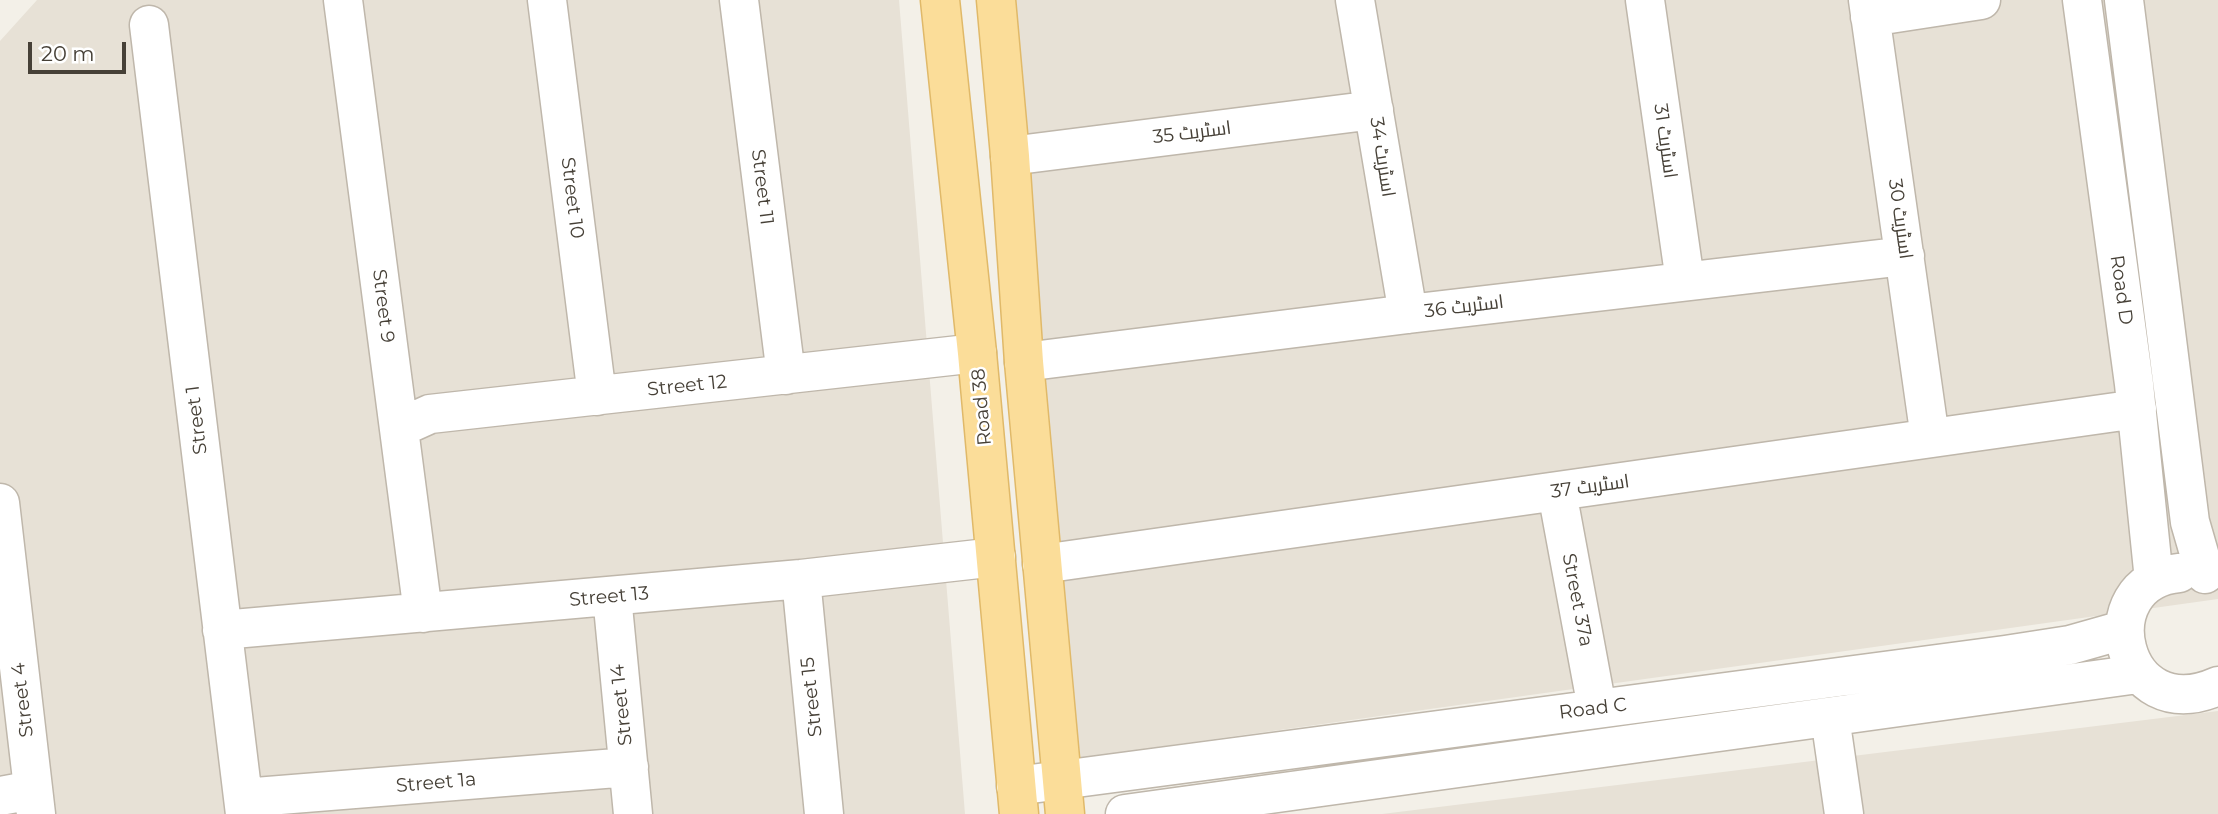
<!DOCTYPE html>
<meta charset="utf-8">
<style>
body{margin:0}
#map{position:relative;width:2218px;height:814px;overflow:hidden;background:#f3f0e8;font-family:Montserrat,sans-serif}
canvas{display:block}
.scale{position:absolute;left:28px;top:42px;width:98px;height:32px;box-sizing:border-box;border:4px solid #464037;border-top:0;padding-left:9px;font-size:21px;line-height:24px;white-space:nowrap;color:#464037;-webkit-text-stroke:5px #fff;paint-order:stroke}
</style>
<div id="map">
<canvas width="2218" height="814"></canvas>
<div class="scale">20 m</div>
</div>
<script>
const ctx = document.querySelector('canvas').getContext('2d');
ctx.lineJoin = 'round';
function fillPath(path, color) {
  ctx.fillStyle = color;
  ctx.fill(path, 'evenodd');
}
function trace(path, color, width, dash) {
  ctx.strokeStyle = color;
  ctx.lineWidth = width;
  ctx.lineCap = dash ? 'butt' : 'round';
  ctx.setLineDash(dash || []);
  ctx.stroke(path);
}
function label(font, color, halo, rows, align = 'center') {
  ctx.font = font + ' Montserrat,Cairo,sans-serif';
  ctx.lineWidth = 5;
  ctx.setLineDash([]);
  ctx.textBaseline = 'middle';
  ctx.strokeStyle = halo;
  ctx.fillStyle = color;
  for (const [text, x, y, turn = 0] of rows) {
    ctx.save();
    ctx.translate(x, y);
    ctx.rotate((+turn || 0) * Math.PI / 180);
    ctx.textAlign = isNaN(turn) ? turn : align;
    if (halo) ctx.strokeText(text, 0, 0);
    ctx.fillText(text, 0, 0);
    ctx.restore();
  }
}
fillPath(new Path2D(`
 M37,0H899L965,814H0V41Z
 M992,0H2218V599L1079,758Z
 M2218,711V814H1382Z`), '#e7e1d6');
const minor = new Path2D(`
 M343,0L423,613
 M547,0L597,396
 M739,0L786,375
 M1355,0L1408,314
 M1645,0L1685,281
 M1868,0L1930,438
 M2082,0L2134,384L2154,580
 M2124,0L2190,522L2205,574
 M1870,17L1981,0
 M149,25L245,814
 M1010,156L1374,110
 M1024,362L1408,314L1905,256
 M399,428L430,414L977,353
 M1557,492L1597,708
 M0,503L36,814
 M1042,564L2137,409
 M2179,573C2088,581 2119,730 2218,686
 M801,579L824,814
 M612,596L633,814
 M222,630L801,579L996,557
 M1830,717L1844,814
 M1016,786L2005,655L2070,645L2123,630
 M0,796L33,790
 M243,798L629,767
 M1125,814L2138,674`);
const major = new Path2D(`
 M940,0L977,353L1019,814
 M996,0L1010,156L1024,362L1065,814`);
trace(minor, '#bfb7ab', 41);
trace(major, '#e0b969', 41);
trace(minor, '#fff', 38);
trace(major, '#fbdd99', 38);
label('19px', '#464037', '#fff', [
 ["اسٹریٹ 35",1192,133,-7],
 ["اسٹریٹ 31",1665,141,82],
 ["اسٹریٹ 34",1382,157,81],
 ["Street 11",762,187,83],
 ["Street 10",572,198,83],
 ["اسٹریٹ 30",1900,219,82],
 ["Road D",2121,290,82],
 ["Street 9",383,306,83],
 ["اسٹریٹ 36",1464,307,-7],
 ["Street 12",687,386,-6],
 ["Road 38",982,407,-95],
 ["Street 1",197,420,-97],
 ["اسٹریٹ 37",1590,487,-8],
 ["Street 13",609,597,-5],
 ["Street 37a",1577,600,79],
 ["Street 15",812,697,-96],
 ["Street 4",23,700,-97],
 ["Street 14",622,705,-96],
 ["Road C",1593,709,-7],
 ["Street 1a",436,783,-5]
]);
</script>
